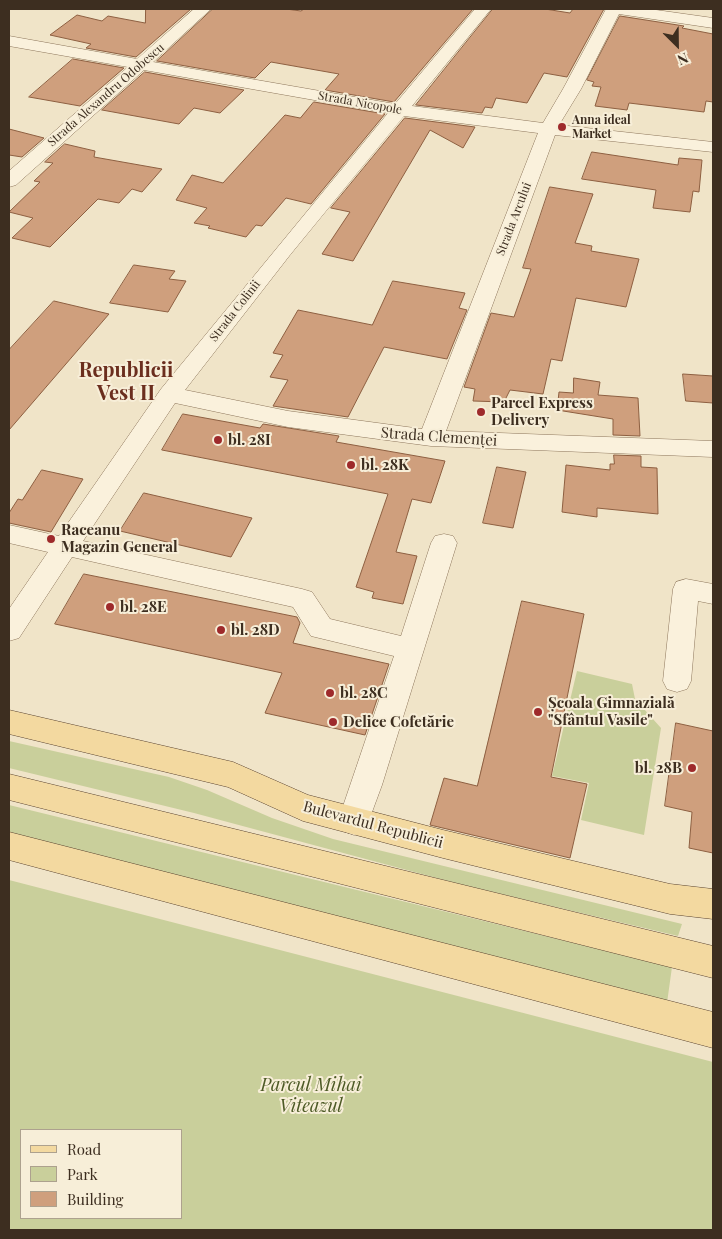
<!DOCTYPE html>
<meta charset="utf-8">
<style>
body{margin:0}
#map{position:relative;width:722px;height:1239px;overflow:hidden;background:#f0e4c8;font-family:"Playfair Display",serif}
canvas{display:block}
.frame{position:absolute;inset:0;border:10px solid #3d2e20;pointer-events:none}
.legend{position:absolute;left:20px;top:1129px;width:162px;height:90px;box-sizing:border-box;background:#f7eed8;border:1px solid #ada18e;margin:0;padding:6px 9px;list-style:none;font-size:15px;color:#3d2e20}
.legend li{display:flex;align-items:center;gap:10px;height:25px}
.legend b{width:25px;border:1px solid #ada18e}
.north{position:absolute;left:652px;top:20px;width:50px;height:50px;-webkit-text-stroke:4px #f7eed8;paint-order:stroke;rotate:157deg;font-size:14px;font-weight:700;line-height:20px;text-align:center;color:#3d2e20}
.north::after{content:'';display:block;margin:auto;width:18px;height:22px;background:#3d2e20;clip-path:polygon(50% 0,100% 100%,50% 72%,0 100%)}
</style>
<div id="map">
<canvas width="722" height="1239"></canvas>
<div class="frame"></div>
<ul class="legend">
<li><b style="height:6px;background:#f3d9a0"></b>Road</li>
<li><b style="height:14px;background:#c9cf9b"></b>Park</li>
<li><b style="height:14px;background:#cf9f7d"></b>Building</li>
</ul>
<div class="north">N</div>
</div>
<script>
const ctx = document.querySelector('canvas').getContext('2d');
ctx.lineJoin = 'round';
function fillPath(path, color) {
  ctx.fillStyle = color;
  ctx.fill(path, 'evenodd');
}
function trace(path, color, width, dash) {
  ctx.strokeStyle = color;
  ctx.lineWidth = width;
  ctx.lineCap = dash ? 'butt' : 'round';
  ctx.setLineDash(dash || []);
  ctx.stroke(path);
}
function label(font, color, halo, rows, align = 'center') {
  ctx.font = font + ' "Playfair Display",serif';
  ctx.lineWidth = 4;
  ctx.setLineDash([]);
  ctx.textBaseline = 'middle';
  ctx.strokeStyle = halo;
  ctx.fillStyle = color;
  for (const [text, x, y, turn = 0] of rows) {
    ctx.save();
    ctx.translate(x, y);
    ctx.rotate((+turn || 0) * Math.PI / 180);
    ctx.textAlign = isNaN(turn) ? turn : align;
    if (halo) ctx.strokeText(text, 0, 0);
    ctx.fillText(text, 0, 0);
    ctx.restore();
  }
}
fillPath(new Path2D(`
 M577,671L632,684L635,699L661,728L644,835L581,820L589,783L552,776Z
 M9,741L169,777L207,790L272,818L333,839L682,924L678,936L459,884L194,813L9,768Z
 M9,805L672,967L667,1003L9,833Z
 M9,880L713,1062V1230H9ZM181,1130V1218H21V1130Z`), '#c9cf9b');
const building = new Path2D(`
 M146,9H191L136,57L86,48L91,44L50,35L77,15L102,21L108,16L145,23Z
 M213,9H286L301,11L304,9H473L394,102L325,90L339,74L271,62L255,78L157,61Z
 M493,9H545L570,13L573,9H604L567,77L544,73L527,103L496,98L492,108L485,107L482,113L416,105Z
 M620,16L684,26L682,28L713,34V102L706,101L704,112L629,103L627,110L595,106L601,87L592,86L594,82L587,80Z
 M73,59L124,68L80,106L29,97Z
 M145,72L244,90L220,113L194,108L179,124L102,110Z
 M314,102L385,114L311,204L286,198L262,226L256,225L246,237L208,228L210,226L194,223L207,208L176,200L192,175L223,183L285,115L300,118Z
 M405,118L475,127L463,148L430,130L353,261L322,254L350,212L331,208Z
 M9,129L44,138L22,157L9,155Z
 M65,144L95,151L94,157L162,169L142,192L132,189L119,203L98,199L50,247L12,238L33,218L9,212L40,182L34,181L53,163L45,162Z
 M592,152L678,165L679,158L702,160L699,192L693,191L690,212L653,208L656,190L582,179Z
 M550,187L593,194L575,243L592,246L591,251L639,259L626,307L576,298L562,361L551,359L543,394L510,390L504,402L473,401L475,389L464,387L491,313L514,317L531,269L523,268Z
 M134,265L175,271L169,279L186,281L168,312L110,303Z
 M393,281L465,293L459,308L467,310L447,359L384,347L348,417L273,406L288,380L270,377L283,355L273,353L298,310L372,325Z
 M54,301L109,314L9,430V350Z
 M683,374L713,376V403L686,401Z
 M574,378L600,382L598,395L638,398L640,436L613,435V419L557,410L559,392L573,393Z
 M183,414L260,428L263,424L339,436L336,442L445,461L431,503L412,499L396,552L417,556L403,604L372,598L374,592L356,587L388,494L162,450Z
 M614,455L641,456V467L657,468L658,514L597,508V517L562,512L566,465L610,470V464H614Z
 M497,467L526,472L513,528L483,523Z
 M42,470L83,479L51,532L9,523V513L18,499L22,500Z
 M144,493L252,518L231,557L120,531Z
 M84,574L297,617L300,623L293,643L389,664L365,735L265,713L282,673L55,624Z
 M522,601L584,614L551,777L587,784L570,858L430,825L444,778L477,786Z
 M676,723L713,731V853L689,848L692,812L665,806Z`);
fillPath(building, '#cf9f7d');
trace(building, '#8d5f41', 1);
const minor = new Path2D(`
 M194,9H211L153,62L395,104L475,9H491L412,106L543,123L563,89L606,9H649L713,18V28L619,14L581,89L559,125L713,142V152L555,135L446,431L713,441V457L431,446L288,427L175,403L83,541L302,589L312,592L330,619L401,636L431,543L435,536L444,534L453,536L457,543L382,785L365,831L354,835L343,831L338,821L394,656L311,636L293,607L72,557L19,638L9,641V609L48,552L9,543V525L59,536L161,389L388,113L144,70L16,185L9,187V171L128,67L9,46V36L137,59ZM404,116L538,133L422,429L288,411L185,390L290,255Z
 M686,579L713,584V604L698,601L691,681L687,689L677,692L667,689L663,681L673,589L676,582Z`);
const major = new Path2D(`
 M9,710L233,762L308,795L443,830L670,884L713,889V919L670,914L443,858L303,821L228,787L9,734Z
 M9,774L713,946V978L9,800Z
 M9,832L713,1012V1048L9,860Z`);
trace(minor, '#8d765c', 1);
trace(major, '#5b4430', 1);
fillPath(minor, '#faf1dc');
fillPath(major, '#f3d9a0');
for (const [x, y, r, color] of [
 [562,127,5,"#9e2a2b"],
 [481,412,5,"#9e2a2b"],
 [218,440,5,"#9e2a2b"],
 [351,465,5,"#9e2a2b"],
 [51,539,5,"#9e2a2b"],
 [110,607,5,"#9e2a2b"],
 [221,630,5,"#9e2a2b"],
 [330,693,5,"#9e2a2b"],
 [538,712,5,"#9e2a2b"],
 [333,722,5,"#9e2a2b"],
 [692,768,5,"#9e2a2b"]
]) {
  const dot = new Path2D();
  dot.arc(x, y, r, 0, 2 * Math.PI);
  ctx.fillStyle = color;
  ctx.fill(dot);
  trace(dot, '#f7eed8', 2);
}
label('12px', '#3d2e20', '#f7eed8', [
 ["Strada Alexandru Odobescu",106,95,-41],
 ["Strada Nicopole",360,103,10],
 ["Strada Arcului",514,219,-69],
 ["Strada Colinii",235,311,-52]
]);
label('bold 12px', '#3d2e20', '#f7eed8', [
 ["Anna ideal",572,120],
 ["Market",572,134]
], 'left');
label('bold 15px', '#3d2e20', '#f7eed8', [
 ["Parcel Express",491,403],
 ["Delivery",491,420],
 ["bl. 28I",228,440],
 ["bl. 28K",361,465],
 ["Raceanu",61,530],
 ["Magazin General",61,547],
 ["bl. 28E",120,607],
 ["bl. 28D",231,630],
 ["bl. 28C",340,693],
 ["Școala Gimnazială",548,703],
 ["\"Sfântul Vasile\"",548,720],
 ["Delice Cofetărie",343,722],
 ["bl. 28B",682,768,"right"]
], 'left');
label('15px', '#3d2e20', '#f7eed8', [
 ["Strada Clemenței",439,437,4],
 ["Bulevardul Republicii",373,825,15]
]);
label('italic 18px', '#4d5a26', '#f7eed8', [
 ["Parcul Mihai",311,1085],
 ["Viteazul",311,1106]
]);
label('bold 20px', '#6b2e1e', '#f7eed8', [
 ["Republicii",126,371],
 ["Vest II",126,394]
]);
</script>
